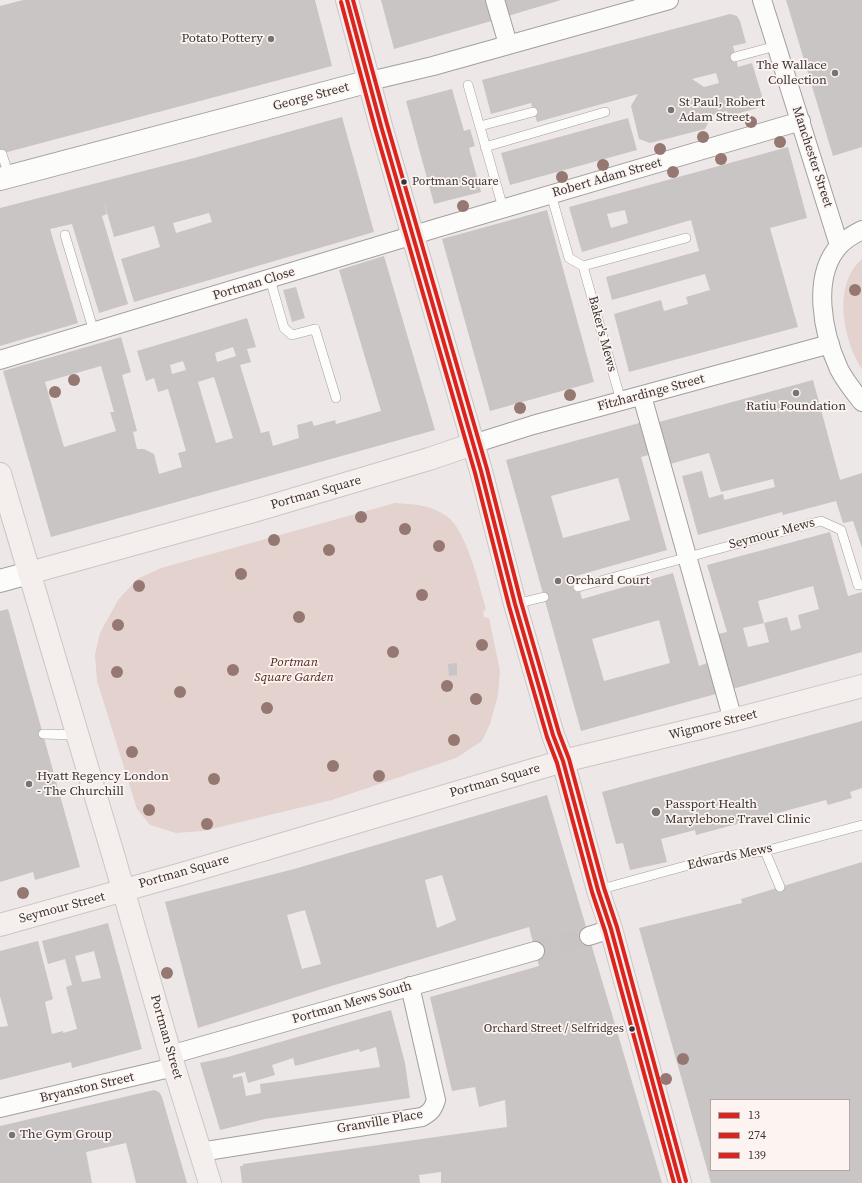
<!DOCTYPE html>
<style>
body{margin:0}
#map{position:relative;width:862px;height:1183px;overflow:hidden;background:#ede8e7;font-family:"Source Serif 4",serif}
canvas{display:block}
.legend{position:absolute;left:710px;top:1099px;width:140px;height:72px;box-sizing:border-box;background:#fdf4f1;border:1px solid #afa8a5;margin:0;padding:5px 7px;list-style:none;font-size:12px;color:#393534}
.legend li{display:flex;align-items:center;gap:8px;height:20px}
.legend b{width:20px;border:1px solid #afa8a5}
</style>
<div id="map">
<canvas width="862" height="1183"></canvas>
<ul class="legend">
<li><b style="height:5px;background:#dc241f"></b>13</li>
<li><b style="height:5px;background:#dc241f"></b>274</li>
<li><b style="height:5px;background:#dc241f"></b>139</li>
</ul>
</div>
<script>
const ctx = document.querySelector('canvas').getContext('2d');
ctx.lineJoin = 'round';
function fillPath(path, color) {
  ctx.fillStyle = color;
  ctx.fill(path, 'evenodd');
}
function trace(path, color, width, dash) {
  ctx.strokeStyle = color;
  ctx.lineWidth = width;
  ctx.lineCap = dash ? 'butt' : 'round';
  ctx.setLineDash(dash || []);
  ctx.stroke(path);
}
function label(font, color, halo, rows, align = 'center') {
  ctx.font = font + ' "Source Serif 4",serif';
  ctx.lineWidth = 3.5;
  ctx.setLineDash([]);
  ctx.textBaseline = 'middle';
  ctx.strokeStyle = halo;
  ctx.fillStyle = color;
  for (const [text, x, y, turn = 0] of rows) {
    ctx.save();
    ctx.translate(x, y);
    ctx.rotate((+turn || 0) * Math.PI / 180);
    ctx.textAlign = isNaN(turn) ? turn : align;
    if (halo) ctx.strokeText(text, 0, 0);
    ctx.fillText(text, 0, 0);
    ctx.restore();
  }
}
fillPath(new Path2D(`
 M862,259V369C843,340 832,285 862,259Z
 M395,503C413,504 430,505 445,515C466,527 479,585 486,609L483,612L484,617L489,618L500,671L498,695L490,724L482,741L456,758L332,800L203,831L176,833L150,825L137,809L97,681L95,655L100,633L118,600L137,579L161,568Z`), '#e3d2ce');
fillPath(new Path2D(`
 M23,0H315L332,66L0,154V6Z
 M381,0H489L495,20L394,49Z
 M503,0H561L508,16Z
 M786,0H862V147L833,156Z
 M730,14L737,16L740,21L746,43L733,46L738,67L752,63L765,106L729,116L727,111L712,115L705,129L650,143L639,139L631,106L638,94L537,122L531,103L491,114L482,80ZM716,73L719,83L704,87L692,79Z
 M452,89L464,131L470,129L475,146L469,148L481,192L434,204L406,101Z
 M342,117L374,232L134,302L121,259L160,247L154,226L114,237L102,195L107,214L102,216L128,304L99,313L72,224L50,229L78,323L0,346V208L194,158ZM209,213L212,222L176,233L173,223Z
 M628,118L637,150L510,185L501,153Z
 M788,147L807,218L770,228L798,327L629,372L614,314L661,300L664,311L688,304L686,297L710,290L705,274L612,300L606,277L699,251L691,220L582,252L569,207ZM625,210L628,223L611,228L607,214Z
 M547,210L594,382L490,411L442,239Z
 M384,256L435,430L51,537L3,371L121,337L131,372L122,375L137,431L133,432L137,449H144L154,454L159,474L182,467L178,453L186,451L168,389L158,392L154,378L146,381L137,351L247,318L256,347L247,349L251,362L240,365L261,433L269,431L273,446L299,438L297,425L312,421L314,426L335,420L336,424L381,411L339,270ZM233,347L236,356L217,362L215,353ZM183,361L186,370L172,374L170,365ZM101,366L114,412H110L116,431L64,447L45,382ZM214,377L233,438L216,443L198,382Z
 M296,287L305,318L292,322L283,290Z
 M813,380L840,480L862,473V548L853,521L843,523L836,501L783,515L782,512L698,535L682,476L702,471L709,498L723,494L724,500L775,487L773,479L721,492L709,453L670,464L659,422Z
 M643,422L652,454L641,457L667,550L576,576L582,599L673,573L699,666L707,663L716,694L581,731L506,460ZM618,478L630,520L563,538L551,496ZM659,620L670,663L604,681L592,639Z
 M830,532L848,596L862,592V652L729,690L718,634L727,632L707,565ZM813,586L819,609L798,615L801,628L791,631L787,617L764,623L769,642L748,647L743,628L764,623L758,601Z
 M8,609L80,867L35,880L33,872L0,882V611Z
 M457,663V675L449,676L448,664Z
 M862,721V788L850,792L852,798L828,805L826,800L696,835L695,830L661,839L667,862L630,870L623,843L616,844L602,792Z
 M547,795L662,1183H441V1172L419,1175L420,1183H242L240,1166H243V1164L507,1127L505,1100L479,1107L475,1087L452,1091L430,997L539,966L529,927L328,987L198,1028L165,902L294,869ZM442,875L456,920L437,928L425,880ZM305,910L321,964L302,969L287,915Z
 M862,862V1183H711L639,928L742,903L741,899ZM711,1100H849V1170H711Z
 M108,923L142,1049L72,1068L71,1062L0,1080V1027L8,1026L0,996V951L38,941L53,999L45,1002L52,1034L63,1031V1033L77,1029L66,987L72,985L65,959L48,964L42,941ZM94,951L101,978L82,982L75,956Z
 M391,1010L405,1063L410,1098L265,1119L220,1130L200,1063L228,1057ZM376,1047L380,1067L260,1084L261,1093L246,1096L242,1076L233,1078V1075L245,1072L248,1083L275,1075L272,1065L293,1058L295,1066L359,1049L360,1052Z
 M154,1090L159,1092L162,1097L187,1183H136L126,1143L86,1152L92,1183H0V1126Z`), '#c9c5c4');
trace(new Path2D(`
 M535,951L589,936`), '#c9c4c3', 18, [18, 9]);
const service = new Path2D(`
 M735,57L776,46
 M468,85L503,208
 M480,126L533,112
 M485,147L605,112
 M2,154L9,176
 M551,194L569,258L583,266L621,401
 M65,235L94,332
 M583,266L686,238
 M270,279L284,328L292,335L315,329L336,398
 M578,587L821,521L841,530L858,585L862,584
 M515,604L544,597
 M43,734L78,735
 M765,851L780,887
 M598,890L718,857L765,851L862,825`);
const minor = new Path2D(`
 M495,0L508,44
 M762,0L839,245
 M370,81L433,66L669,0
 M862,230C854,234 845,239 839,246C811,277 823,334 839,369C845,381 854,392 862,402
 M0,360L437,228L801,121
 M642,396L733,720
 M473,444L533,425L830,344
 M589,936L611,929
 M170,1055L535,951
 M0,1108L174,1067
 M200,1152L422,1117C431,1112 433,1109 436,1100L410,986`);
const tertiary = new Path2D(`
 M0,179L370,81
 M0,581L29,573`);
const primary = new Path2D(`
 M347,0L381,126L481,471L515,604L553,735L563,761L598,890L611,929L680,1183
 M0,474L115,861L174,1067L210,1183
 M29,573L254,511L429,459L473,444
 M0,925L185,873L563,761L733,720L862,686`);
trace(service, '#a39f9e', 10);
trace(minor, '#a39f9e', 20);
trace(tertiary, '#a39f9e', 24);
trace(primary, '#c9c7c6', 24);
trace(service, '#fcfcfb', 9);
trace(minor, '#fcfcfb', 18);
trace(tertiary, '#fcfcfb', 22);
trace(primary, '#f4eeed', 22);
trace(new Path2D(`
 M347,0L381,126L481,471L515,604L553,735L563,761L598,890L611,929L680,1183`), '#dc241f', 4);
trace(new Path2D(`
 M341,2L375,128L475,473L509,606L547,737L557,763L592,892L605,931L674,1183`), '#dc241f', 4);
trace(new Path2D(`
 M353,0L387,124L487,469L521,602L559,733L569,759L604,888L617,927L686,1181`), '#dc241f', 4);
ctx.fillStyle = '#967872';
for (const [x, y] of [
 [751,122],
 [703,137],
 [780,142],
 [660,149],
 [721,159],
 [603,165],
 [673,172],
 [562,177],
 [463,206],
 [855,290],
 [74,380],
 [55,392],
 [570,395],
 [520,408],
 [361,517],
 [405,529],
 [274,540],
 [439,546],
 [329,550],
 [241,574],
 [139,586],
 [422,595],
 [299,617],
 [118,625],
 [482,645],
 [393,652],
 [233,670],
 [117,672],
 [447,686],
 [180,692],
 [476,699],
 [267,708],
 [454,740],
 [132,752],
 [333,766],
 [379,776],
 [214,779],
 [149,810],
 [207,824],
 [23,893],
 [167,973],
 [683,1059],
 [666,1079]
]) {
  ctx.beginPath();
  ctx.arc(x, y, 6, 0, 2 * Math.PI);
  ctx.fill();
}
for (const [x, y, r, color] of [
 [271,39,4,"#787473"],
 [835,73,4,"#787473"],
 [671,110,4,"#787473"],
 [404,182,3.5,"#393534"],
 [796,393,4,"#787473"],
 [558,581,4,"#787473"],
 [29,784,4,"#787473"],
 [656,812,5,"#787473"],
 [632,1029,3.5,"#393534"],
 [12,1135,4,"#787473"]
]) {
  const dot = new Path2D();
  dot.arc(x, y, r, 0, 2 * Math.PI);
  ctx.fillStyle = color;
  ctx.fill(dot);
  trace(dot, '#fdf4f1', 1.5);
}
label('12px', '#393534', '#fdf4f1', [
 ["Portman Square",412,182],
 ["Orchard Street / Selfridges",624,1029,"right"]
], 'left');
label('13px', '#393534', '#fdf4f1', [
 ["Potato Pottery",263,39,"right"],
 ["The Wallace",827,66,"right"],
 ["Collection",827,81,"right"],
 ["St Paul, Robert",679,103],
 ["Adam Street",679,118],
 ["Ratiu Foundation",796,407,"center"],
 ["Orchard Court",566,581],
 ["Hyatt Regency London",37,777],
 ["- The Churchill",37,792],
 ["Passport Health",665,805],
 ["Marylebone Travel Clinic",665,820],
 ["The Gym Group",20,1135]
], 'left');
label('13px', '#393534', '#fdf4f1', [
 ["George Street",311,97,-15],
 ["Manchester Street",812,157,72],
 ["Robert Adam Street",607,178,-16],
 ["Portman Close",254,284,-17],
 ["Baker's Mews",602,334,75],
 ["Fitzhardinge Street",651,393,-15],
 ["Portman Square",316,493,-16],
 ["Seymour Mews",772,534,-15],
 ["Wigmore Street",713,725,-14],
 ["Portman Square",495,781,-16],
 ["Edwards Mews",730,857,-12],
 ["Portman Square",184,872,-16],
 ["Seymour Street",62,908,-15],
 ["Portman Mews South",352,1003,-16],
 ["Portman Street",166,1037,74],
 ["Bryanston Street",87,1088,-13],
 ["Granville Place",380,1122,-10]
]);
label('italic 13px', '#4e1d13', '#fdf4f1', [
 ["Portman",294,663],
 ["Square Garden",294,678]
]);
</script>
